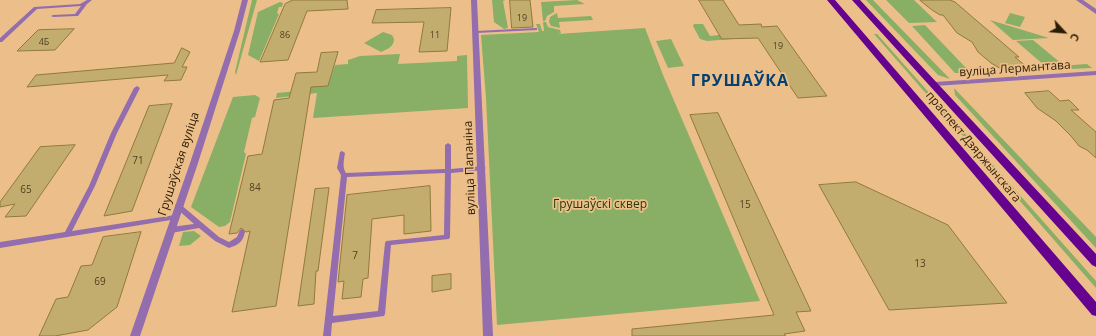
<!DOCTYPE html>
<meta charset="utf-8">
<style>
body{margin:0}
#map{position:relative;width:1096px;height:336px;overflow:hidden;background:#ecbf8a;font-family:"Open Sans",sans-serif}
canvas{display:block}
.north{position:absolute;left:1044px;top:12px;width:40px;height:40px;-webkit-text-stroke:3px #ecbf8a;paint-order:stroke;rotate:116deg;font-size:11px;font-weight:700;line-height:16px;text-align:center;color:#2c1c06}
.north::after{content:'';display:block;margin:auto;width:14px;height:18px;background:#2c1c06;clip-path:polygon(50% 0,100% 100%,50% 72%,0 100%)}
</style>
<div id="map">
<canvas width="1096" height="336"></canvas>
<div class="north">С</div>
</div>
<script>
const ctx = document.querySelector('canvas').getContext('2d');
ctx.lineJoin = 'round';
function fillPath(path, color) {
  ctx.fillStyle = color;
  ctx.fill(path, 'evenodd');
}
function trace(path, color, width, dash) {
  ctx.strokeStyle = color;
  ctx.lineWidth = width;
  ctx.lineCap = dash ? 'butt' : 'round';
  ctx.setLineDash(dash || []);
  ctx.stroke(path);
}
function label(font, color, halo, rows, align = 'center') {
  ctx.font = font + ' "Open Sans",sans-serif';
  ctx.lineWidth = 3.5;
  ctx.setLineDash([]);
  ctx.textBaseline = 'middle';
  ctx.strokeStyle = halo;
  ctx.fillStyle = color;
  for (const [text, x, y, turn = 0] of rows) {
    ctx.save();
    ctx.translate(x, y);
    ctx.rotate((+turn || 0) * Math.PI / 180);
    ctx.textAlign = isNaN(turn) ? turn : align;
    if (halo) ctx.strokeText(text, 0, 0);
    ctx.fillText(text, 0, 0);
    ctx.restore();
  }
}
fillPath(new Path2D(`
 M252,0H257L236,75L235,72Z
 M492,0H505L503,1L508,28L504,29L494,22Z
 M577,0L585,4L554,6V12L547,16L545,21H543L541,2Z
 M866,0H873L950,79L938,75Z
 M886,0H914L937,22L909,23Z
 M280,2L283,3L282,7H279L277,13L279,14L259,61L248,55L258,12Z
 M557,13L558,18L591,16L593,20L559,22L560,28L551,26L549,22L550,17Z
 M1010,13L1025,17L1020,27L1005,23Z
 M990,20L1049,38L1013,40Z
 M543,22H546L548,27L560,30L561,33L558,34L645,28L663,75L760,301L497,325L486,98L481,35L539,32L536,24H540L542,31H544Z
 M694,24H703L710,36L729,34L732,39L707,41L700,39L693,26Z
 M925,25L967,69L973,70L978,73H955L912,26Z
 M383,32L392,35L394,39C394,47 387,49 381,52L364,43Z
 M874,34H877L1096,281V288Z
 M671,39L684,66L668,68L656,41Z
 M1033,40L1062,64L1044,65L1016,41Z
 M400,54L398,64L457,61V56L467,55L468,108L313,118L317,93L276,98L277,93L308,90L309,87L328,86L335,65L348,64V60L360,56Z
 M1087,64L1092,68L1049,70L1045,67Z
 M954,88L1096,237V248L955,95Z
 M255,95L260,98L255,117L252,118L244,152L246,154L230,222L225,226L219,227L191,207L233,97Z
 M194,231L201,236L190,245L179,246L183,232Z`), '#89ae65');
const building = new Path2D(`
 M293,0H347L348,9L307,11L288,60L260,62L285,4Z
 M510,0H530L533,27L512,28Z
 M699,0H723L739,25L761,24L762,27L777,26L827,96L798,98L758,38L722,39Z
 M920,0H950L955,2L1019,57H1015L1028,68L1003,70L991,63L978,52L972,42L957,33L943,15H940L932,10Z
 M451,8L447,51L419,52L424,22L372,23L376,10Z
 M74,29L55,50L17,51L38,30Z
 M182,48L190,52L182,67H187L181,80L164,81L168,75L27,87L36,75L174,63Z
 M338,52L328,86L311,87L276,306L232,312L250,231L246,232L241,228L237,233L229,234L248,156L262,154L274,100L289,98L296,73L317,72L321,53Z
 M1049,91L1060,101L1069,100L1079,110H1071L1096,132V158L1087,150L1079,146L1071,136L1056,121L1037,108L1025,93Z
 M172,104L132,211L104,216L149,106Z
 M718,113L811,311L796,312L805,331L784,334L786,336H632V329L774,315L690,115Z
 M75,145L26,216L5,217L15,204L0,207V202L40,147Z
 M856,182L948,225L1007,303L889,310L819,185Z
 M430,186L431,231L404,234V215L372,219L368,278L363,279L361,297L342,299L344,281L338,282L347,195Z
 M329,188L318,271H316L314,304L298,306L315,189Z
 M141,232L117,307L88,330L55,336H39L56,299L68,297L81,266L92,265L103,237Z
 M451,274V289L432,292V276Z`);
fillPath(building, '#c3ad6e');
trace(building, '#8f7a3b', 1);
fillPath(new Path2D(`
 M87,0H92L87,4L78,16H76L53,17L51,16L53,15L75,14L81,6L37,9L2,42H0V38L34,7L80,4Z
 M535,28H537V30L476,33L474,32L476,31Z
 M1096,71V75L935,86L932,84L935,82Z
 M137,86L140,88L117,133L95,186L72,231L175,215H177L178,217L177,219L0,248V242L65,232L89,186L111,133L134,88Z
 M448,143L451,145V169L483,166L486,168L483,170L451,173L450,237L449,239L391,245L385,314L384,316L332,323L331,336H323L341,175L337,168L340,152L342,151L345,153C344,160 342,167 346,173L445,169V145ZM445,173L444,235L386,241L385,243L378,311L333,316L347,177Z
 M176,204H180L219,237L229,242L237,237L240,230L242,229L244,230L245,232C243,242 238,245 229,248L215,241L199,228L171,233L169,232L168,230L169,228L171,227L194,224L176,208L175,206Z`), '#936dad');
fillPath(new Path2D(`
 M242,0H248L240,31L198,163L140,336H130L190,163L234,31Z
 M471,0H477L493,336H483Z
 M1076,0H1083L1096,9V14Z`), '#936dad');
fillPath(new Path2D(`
 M827,0H835L1096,302V316L1092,315Z
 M852,0H860L1096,254V267L1092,265Z`), '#65038f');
label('9px', '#524020', null, [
 ["19",522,18],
 ["86",285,35],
 ["11",435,35],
 ["4Б",44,42],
 ["19",778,46]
]);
label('10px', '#524020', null, [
 ["71",138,161],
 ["84",255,188],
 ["65",26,190],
 ["15",745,205],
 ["7",355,256],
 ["13",920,264],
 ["69",100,282]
]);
label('12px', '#2c1c06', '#ecbf8a', [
 ["вуліца Лермантава",1015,69,-4],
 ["праспект Дзяржынскага",973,147,50],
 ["Грушаўская вуліца",179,164,-72],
 ["вуліца Папаніна",470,168,-92]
]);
label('12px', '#253b08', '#ecbf8a', [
 ["Грушаўскі сквер",600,205]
]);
ctx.letterSpacing = '1px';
label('bold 16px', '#064070', '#ecbf8a', [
 ["ГРУШАЎКА",740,81]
]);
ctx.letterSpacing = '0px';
</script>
